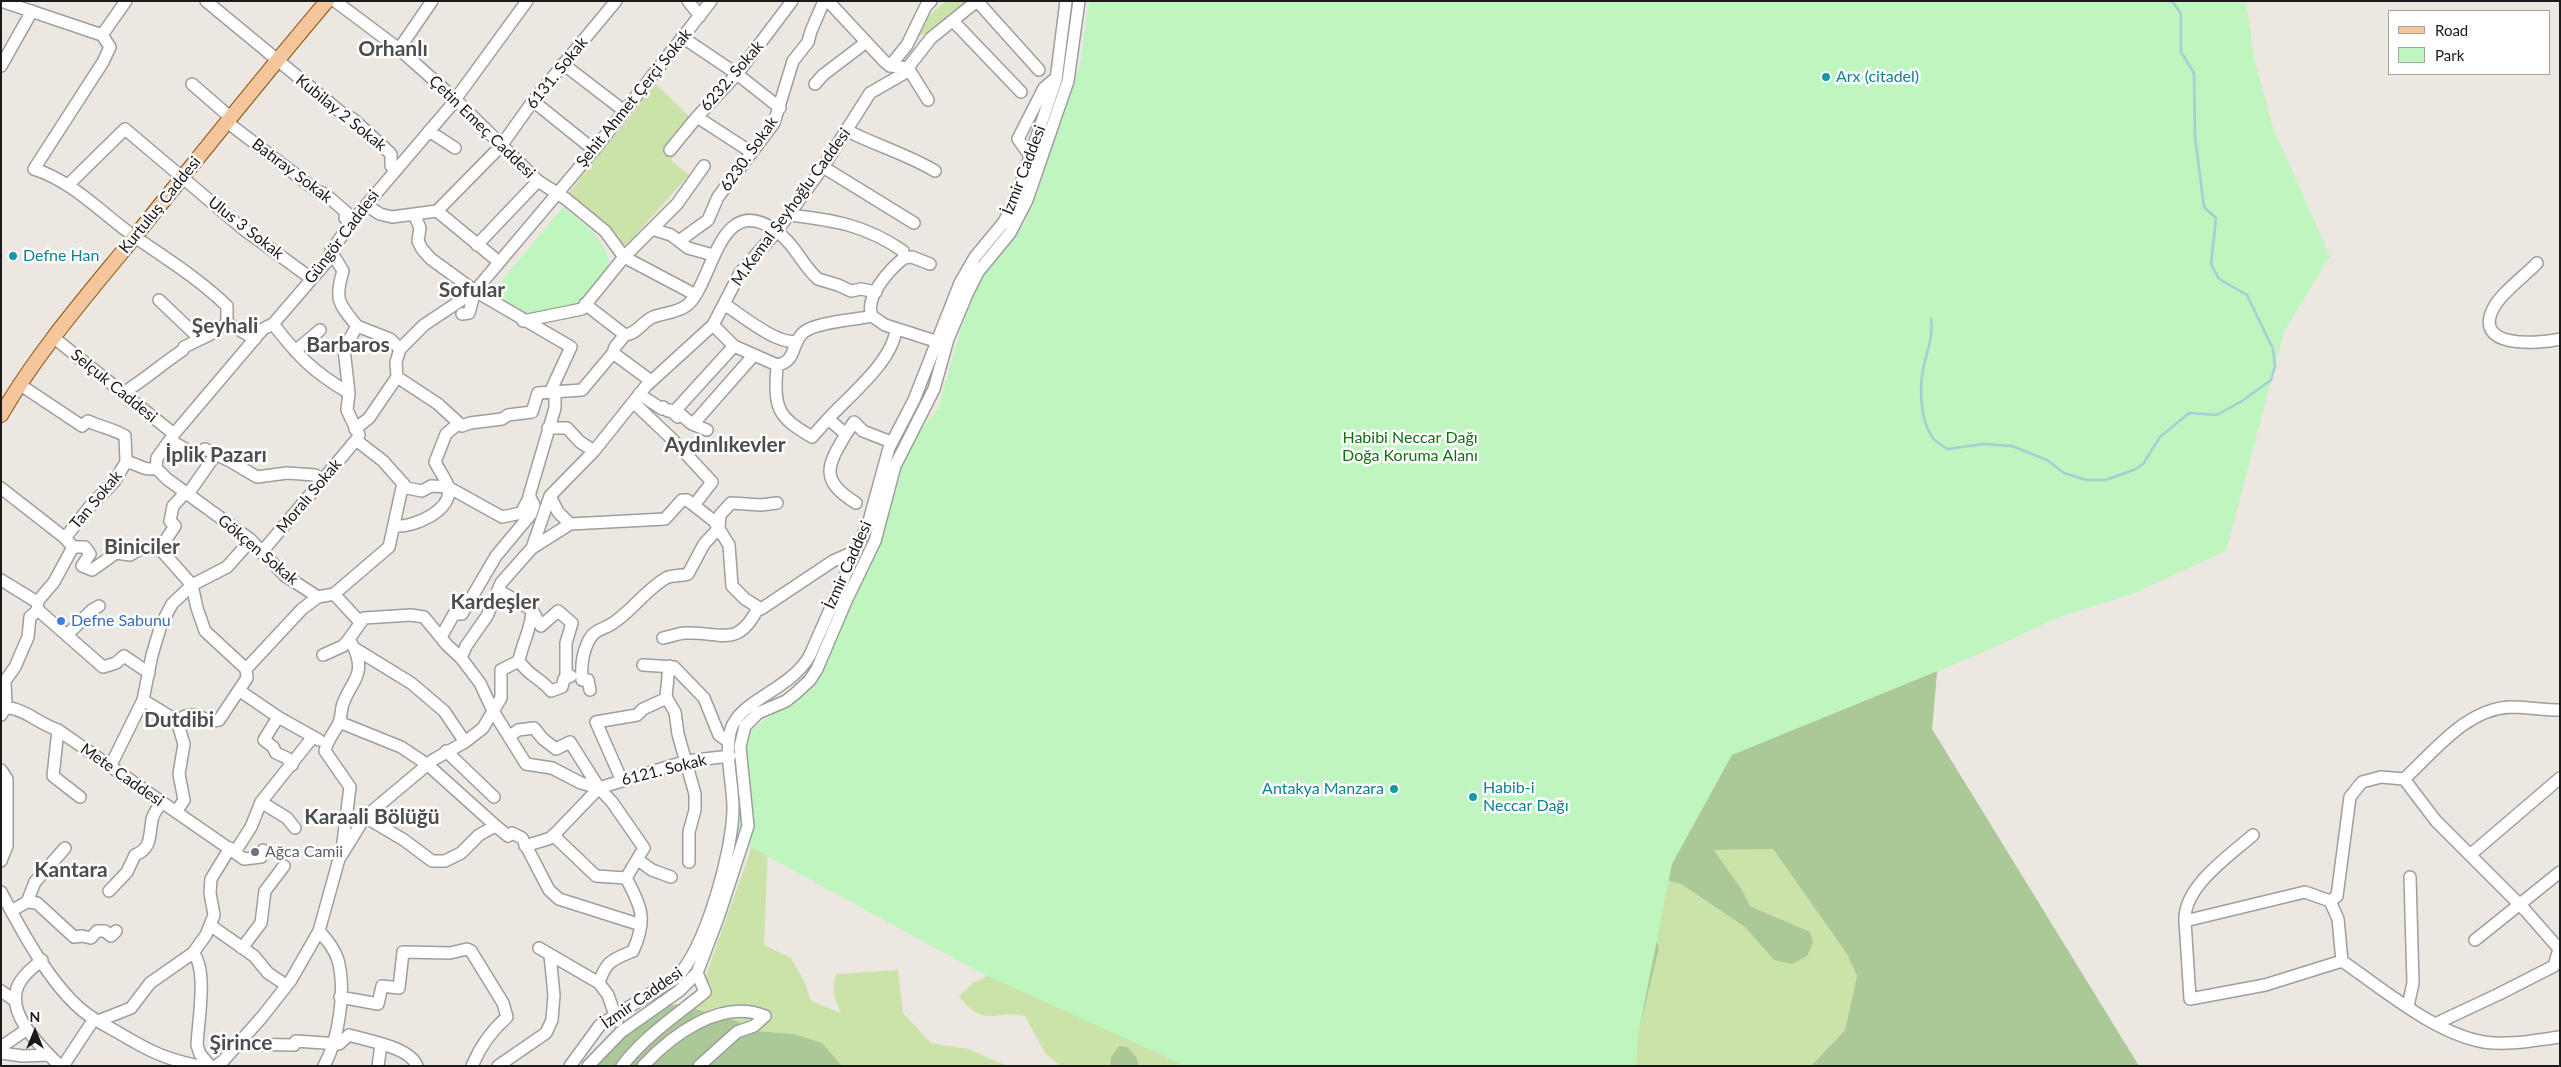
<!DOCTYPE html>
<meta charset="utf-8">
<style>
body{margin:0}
#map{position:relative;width:2561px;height:1067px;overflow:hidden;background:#ece7e0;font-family:Lato,sans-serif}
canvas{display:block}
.frame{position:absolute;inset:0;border:2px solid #1a1a1a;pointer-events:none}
.legend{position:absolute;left:2388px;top:10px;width:162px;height:65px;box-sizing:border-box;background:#fff;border:1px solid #a3a3a3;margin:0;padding:6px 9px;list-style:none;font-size:15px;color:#1a1a1a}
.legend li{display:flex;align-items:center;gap:10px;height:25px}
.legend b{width:25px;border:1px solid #a3a3a3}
.north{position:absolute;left:10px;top:1007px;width:50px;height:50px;-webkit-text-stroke:4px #fff;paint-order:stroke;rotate:0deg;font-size:14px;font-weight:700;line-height:20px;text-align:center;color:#1a1a1a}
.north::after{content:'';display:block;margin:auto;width:18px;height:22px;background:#1a1a1a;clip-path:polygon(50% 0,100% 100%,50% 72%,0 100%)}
</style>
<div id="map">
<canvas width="2561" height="1067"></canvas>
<div class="frame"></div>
<ul class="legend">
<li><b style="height:6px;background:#f5c69c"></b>Road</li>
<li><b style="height:14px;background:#bff5be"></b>Park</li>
</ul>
<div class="north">N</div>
</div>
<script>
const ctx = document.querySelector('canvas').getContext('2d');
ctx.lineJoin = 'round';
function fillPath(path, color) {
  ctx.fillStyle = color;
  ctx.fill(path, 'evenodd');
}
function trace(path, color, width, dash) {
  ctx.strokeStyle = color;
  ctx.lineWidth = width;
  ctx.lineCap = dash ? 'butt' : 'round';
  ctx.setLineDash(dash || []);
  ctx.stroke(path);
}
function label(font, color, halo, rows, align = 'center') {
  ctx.font = font + ' Lato,sans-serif';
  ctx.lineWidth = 5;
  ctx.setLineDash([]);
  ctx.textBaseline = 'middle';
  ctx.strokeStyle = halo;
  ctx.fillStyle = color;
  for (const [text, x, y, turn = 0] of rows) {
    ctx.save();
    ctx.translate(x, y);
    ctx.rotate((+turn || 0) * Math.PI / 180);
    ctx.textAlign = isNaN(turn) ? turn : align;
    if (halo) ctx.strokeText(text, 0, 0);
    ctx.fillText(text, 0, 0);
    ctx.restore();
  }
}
fillPath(new Path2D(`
 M946,1H974L931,32L916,37L924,20Z
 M656,84L695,122L671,160L689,175L624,248L568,194Z
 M773,717L764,945L791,958L805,983L811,1001L841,1013C835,999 830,988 837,974L898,970L903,1013L931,1043L968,1049L1007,1066H842L794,1034L756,1031L737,1021L694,1008L747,861L757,827Z
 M1773,849L1847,954L1857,976L1845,1030L1811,1066H1630L1652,877L1681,884L1745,927L1774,960L1779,918L1750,906L1742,890L1714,850Z
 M1003,968L1182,1057L1185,1066H1139L1137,1058L1111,1057L1110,1066H1061L1045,1053L1025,1016C993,1009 984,1029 959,996L973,983Z`), '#cbe3a8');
fillPath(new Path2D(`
 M1950,529L1932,729L2139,1066H1811L1845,1030L1857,976L1847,954L1773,849L1714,850L1742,890L1750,906L1810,932L1813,942L1807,956L1792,964L1774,960L1745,927L1681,884L1652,877V931L1659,948L1630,1066H1292Z
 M679,1004L737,1021L756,1031L794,1034L822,1043L842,1066H593L649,1008Z
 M1119,1046L1127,1047L1137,1058L1139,1066H1110L1111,1057Z`), '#abc897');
fillPath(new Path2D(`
 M1089,1H2246L2254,58L2273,128L2330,256L2284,332L2226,551L2132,594L2059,617L1977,655L1732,755L1672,864L1638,1035L1636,1066H1186L979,972L738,840L742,779L737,742L815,679L897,458L938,409L974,282L1023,227L1080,65Z
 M563,207C582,223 623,249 603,279C597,288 587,297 579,305L520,314L493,291Z`), '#bff5be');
trace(new Path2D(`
 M1931,319C1933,334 1929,346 1925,361C1919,383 1919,417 1932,437C1936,442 1942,445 1947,449L1984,444L2012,446L2047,460L2064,473L2086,480H2106L2136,469L2143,464L2160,437L2189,413L2217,415L2242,401L2271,380L2275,366L2273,349L2247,295L2219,279L2211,264L2216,218L2204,207L2195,137L2194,73L2181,52V14L2172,1`), '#a3d0d7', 2.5);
const minor = new Path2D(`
 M1,1L102,35
 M206,1L343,114L353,119L391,154V166L396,170
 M335,1L399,49L454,98L538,181L566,199L605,231L624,257
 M688,1L700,16
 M828,1L884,61L890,66L908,68L928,100
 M977,1L1039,70
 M953,21L1021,92
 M102,35L110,47L103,62L34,169C74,182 101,213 135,237C167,259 199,279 227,306V323L255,339
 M102,35L126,1
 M682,37L737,74L780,108
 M399,49L432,1
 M563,64L623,110
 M1,66L32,11
 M890,66L907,45L926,6L931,1
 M192,84L230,117
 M815,84L823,75L865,43
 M533,101L594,150
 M697,117L751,152
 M227,122L317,191L325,194L346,212L345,218L351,223
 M429,131L455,148
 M848,131C877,146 907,154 935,171
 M670,150L697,117L737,74L792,1
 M1030,156L1018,139L1044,88L1056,78
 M823,167L914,223
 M69,184L125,129L242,228L312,279
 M366,205L380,214L392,217L437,211L501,146L533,101L616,1
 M437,211L499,262
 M414,214L420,228L418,241L422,249L431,259L475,291L571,347L552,388L555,391V408L529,496L534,505L531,514L496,556L462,614H454L441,637
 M789,215C834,220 865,225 903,251L904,258L912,257L930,264
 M652,229L677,204L704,166
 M679,241L708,220L718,197L774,123L793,61L808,42L811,31L824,1
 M477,245L538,181
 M331,251L343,271C334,300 339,304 357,326L344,349L349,393L347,410L359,435L356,440L383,461L407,488L422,491L431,486L448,487L502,517L521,513L530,496
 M624,257L694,294
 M2537,263C2525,276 2502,292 2494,307C2471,349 2538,344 2560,339
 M159,300L200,339
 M585,304L625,335L615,347L613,353L651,381
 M724,304C740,314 778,346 797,341
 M462,314L469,313L475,291
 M872,316C864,297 890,269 904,258
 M872,316L885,325L935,341
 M523,321L582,309L624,257L652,229L671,235L688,248L713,255
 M273,324C299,357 312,371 349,393
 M713,325L734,346L777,365
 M357,326L390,339L400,349
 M625,335C637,334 642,322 653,317C663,313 676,313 686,306C713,287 717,190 775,230C796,245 801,264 818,279L838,285L851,291L861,289L876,292
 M53,337L174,434
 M295,351L320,330
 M777,365C774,408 776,416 812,437L828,419L846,434L854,422L863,431L891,442
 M777,365C797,362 791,342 804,332C816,322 855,320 872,316
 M397,377L438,404L462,426L470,423L502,419L508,415L532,412L538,393L582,390L613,353
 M19,384L82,426L88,421C100,427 114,429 125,436L126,462C138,463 144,472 156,468
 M123,393C144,380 162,364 183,350L184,347L209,335L227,323
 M639,394L662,409L663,407L668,411L670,410L678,417L680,414L692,424L707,430
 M633,402L673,440L712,482L695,504
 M673,413L734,346
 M828,419C850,395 893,361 896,329
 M694,423L753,356
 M548,428H567L580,442L594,451
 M355,429L369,418L397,377L396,362L400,349L424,325L475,291L594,150L711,1
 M846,434C827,466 819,480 856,503
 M170,440L195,455L205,449L230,461L257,477L287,473L315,475L320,481
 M156,468L157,458L174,434L263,329L273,324L329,259L331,251L351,223L449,108L527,1
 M156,468L167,479L251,540L284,575L318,597L334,594L359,621L364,618L411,615L424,617L447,645L461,658
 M1,488L65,538L73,547H85L90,554L82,566L92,570L116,553L130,555L142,548L161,550L192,585L197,608L205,631L246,669
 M188,494L216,454
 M550,496L558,512L570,524
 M395,526C413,528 455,510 448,486C445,478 439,470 435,462L446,434L459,423
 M65,538L91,505L114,482L126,462
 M532,548L570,524L665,519L682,500H687L714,521L729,545L732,586L745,599L761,609L833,561L856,551
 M159,550L175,526L170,521L173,506L186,492
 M261,553L356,440
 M1,580L37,602
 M498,590L532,610L541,626L558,611L572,623L566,643V677
 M334,594L389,547L403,483
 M38,610L103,667L116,663L124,656L149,673
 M532,610C532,628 522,643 519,661L501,670V698L493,711L526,764L552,768L581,783L599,788L612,802L644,848L626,878
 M364,618L349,639L354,648L411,683L444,711L465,742
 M67,635L92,610L99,606
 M663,638C670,637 678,633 686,633C720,631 737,650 758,608
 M323,655L343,646L349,639
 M519,661C530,677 539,677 551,691L562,687L564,679L571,676
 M643,665L674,667L704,698L719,735L729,742
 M669,666L666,697L675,712L678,734L695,794V810L689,832V862
 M590,690L588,680H582C581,667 582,654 588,642C593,631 600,630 608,626C628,616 645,590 666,578C671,575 682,576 688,574L704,544L719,528L720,515L731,503L761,505L777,503
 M240,691L278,717L319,740
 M143,700L177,721L184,744L179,774L184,800L176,812
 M6,707C29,711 37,723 58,730L244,859L261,857L263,850
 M1,715L6,707L5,681L15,667L28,637L30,617L38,610L37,602L54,582L73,547
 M278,717L264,740L273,747L276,753L287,758L292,765
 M177,721C197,705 202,725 219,720L247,678L246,669L302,609L318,597
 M339,722L401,747L428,765L497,827L508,836L512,833L522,838L549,890L559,899L641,925
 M58,730L53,776L80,797
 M509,737L518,730L534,728L543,739L556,749L570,742L599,788
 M446,751L494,797
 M110,767L143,700L152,655L161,625L172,604L192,585L227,567L251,540
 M1,770L7,779V846L1,861
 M2404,779L2436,821L2525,910L2560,950
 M622,781L596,722L637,715L643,709L667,698
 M599,788L687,761L730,756
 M261,802L287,818L295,828
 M365,817L404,840L432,861H445L461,853L479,835L495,826
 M553,835L596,876L626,878C642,907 647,920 633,951C612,960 606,961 599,983
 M525,846L551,838L599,788
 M342,850L350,787L325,751C327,740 334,733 339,723C341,718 341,712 342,707C349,682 367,677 354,648
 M235,852L251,827L261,802L312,738
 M2470,855L2560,778
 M638,860L652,870L671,877
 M109,891L127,872L135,855C152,848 149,836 152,820C153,813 158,808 162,802
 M1,892C21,930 50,984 83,1011C94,1020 107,1026 119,1033C149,1051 165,1059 199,1066
 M2330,901L2337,896L2350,797L2362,782L2381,777L2404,779C2434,752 2466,709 2510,707C2526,707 2543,710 2560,710
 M27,902L35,882L65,848
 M11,911L27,902L37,903L74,937L82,936L91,938L97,931H105L111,936L116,931
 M2185,921C2183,887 2229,856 2253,835
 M210,925L254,956L268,973L286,985
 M319,931C327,940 334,948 338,960C346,990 339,1039 324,1066
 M2475,940L2560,872
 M242,948L261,923L265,891L284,866
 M539,948L599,983L608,995L617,1021
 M42,960C35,966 25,973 20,982C2,1011 41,1047 60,1066
 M2342,961L2338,919L2330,901L2305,892L2185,921L2190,999L2265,985L2342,961C2383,989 2435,1034 2484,1042C2508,1046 2536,1040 2560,1037
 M1,991L14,1000
 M340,997L378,1004L382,986L399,988L403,952L450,953L467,949L471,951L503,1003L507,1017C491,1031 480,1047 472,1066
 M2408,1006L2413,983L2410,877
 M98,1021L131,1008L150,983L193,953
 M2435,1024L2499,994L2554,966L2559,949
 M237,1044L294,1045L296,1041L339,1044L349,1035C368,1041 410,1047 417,1066
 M1,1047L26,1030
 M1,1053L23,1056L49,1055
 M63,1066L94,1019
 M210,1066L200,1054L197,1045C198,1022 208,969 193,953L206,935L214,915L210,893L211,879L230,848
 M216,1066L223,1061L262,1017L291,980L319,931L339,859L365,817L433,760L465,742L483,728L493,711L480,683L461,658L466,646L487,616L501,583L532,548L550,496L594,451L646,386L713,325L740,273L777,231L823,167L870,93L903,74L931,38L977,1
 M378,1066L381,1045
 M498,1066L546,1033L552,1020L554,995L550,955
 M570,1066L600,1025L676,978C706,948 733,850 733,808C733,783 724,753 731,729C741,699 791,690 810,655L869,521L889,448L914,400L960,283L975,257L1004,222L1016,198L1056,80L1066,1
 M588,1066L621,1032L679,991L697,973L719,915L748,826L740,747L745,726L758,713L786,701L796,693L810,680L817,669L846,601L875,541L895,466L934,389L948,339L967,294L978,272L1010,233L1027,200L1068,81L1079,1
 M622,1066C645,1036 677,1015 705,992L697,973
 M643,1066C672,1035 721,998 765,1016L754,1026L737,1032L699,1066`);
const major = new Path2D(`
 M1,415C37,353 83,300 128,245C194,163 259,81 327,1`);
trace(minor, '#9e9e9e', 14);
trace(major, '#87510a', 16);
trace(minor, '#fff', 11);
trace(major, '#f5c69c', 14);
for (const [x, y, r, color] of [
 [1826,77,5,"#0f9aa8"],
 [13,256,5,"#0f9aa8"],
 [61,621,5,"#3f7fe0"],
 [1394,789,5,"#0f9aa8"],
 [1473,797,5,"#0f9aa8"],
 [255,852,5,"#6b7280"]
]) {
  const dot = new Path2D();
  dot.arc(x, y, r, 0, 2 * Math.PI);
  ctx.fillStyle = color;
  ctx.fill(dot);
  trace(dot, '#fff', 2);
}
label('16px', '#1a1a1a', '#fff', [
 ["6131. Sokak",557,73,-51],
 ["6232. Sokak",732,76,-49],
 ["Şehit Ahmet Çerçi Sokak",634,98,-51],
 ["Kubilay 2 Sokak",341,113,39],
 ["Çetin Emeç Caddesi",482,127,44],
 ["6230. Sokak",749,154,-55],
 ["İzmir Caddesi",1024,170,-69],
 ["Batıray Sokak",292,171,37],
 ["Kurtuluş Caddesi",160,205,-51],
 ["M.Kemal Şeyhoğlu Caddesi",791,207,-54],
 ["Ulus 3 Sokak",246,228,38],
 ["Güngör Caddesi",342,237,-53],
 ["Selçuk Caddesi",114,386,39],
 ["Moralı Sokak",309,496,-50],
 ["Tan Sokak",96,500,-50],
 ["Gökçen Sokak",258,550,40],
 ["İzmir Caddesi",848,565,-66],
 ["6121. Sokak",664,770,-14],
 ["Mete Caddesi",122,775,35],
 ["İzmir Caddesi",642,998,-35]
]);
label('16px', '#0d838f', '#fff', [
 ["Arx (citadel)",1836,77],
 ["Defne Han",23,256],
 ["Habib-i",1483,788],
 ["Neccar Dağı",1483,806],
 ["Antakya Manzara",1384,789,"right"]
], 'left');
label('16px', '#136f12', '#fff', [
 ["Habibi Neccar Dağı",1410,438],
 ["Doğa Koruma Alanı",1410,456]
]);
label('16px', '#366cbe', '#fff', [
 ["Defne Sabunu",71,621]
], 'left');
label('16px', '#5b616d', '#fff', [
 ["Ağca Camii",265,852]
], 'left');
label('bold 21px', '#4d4d4d', '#fff', [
 ["Orhanlı",393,49],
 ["Sofular",472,290],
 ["Şeyhali",225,326],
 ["Barbaros",348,345],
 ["Aydınlıkevler",725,445],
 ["İplik Pazarı",216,455],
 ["Biniciler",142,547],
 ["Kardeşler",495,602],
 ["Dutdibi",179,720],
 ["Karaali Bölüğü",372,817],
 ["Kantara",71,870],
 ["Şirince",241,1043]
]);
</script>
